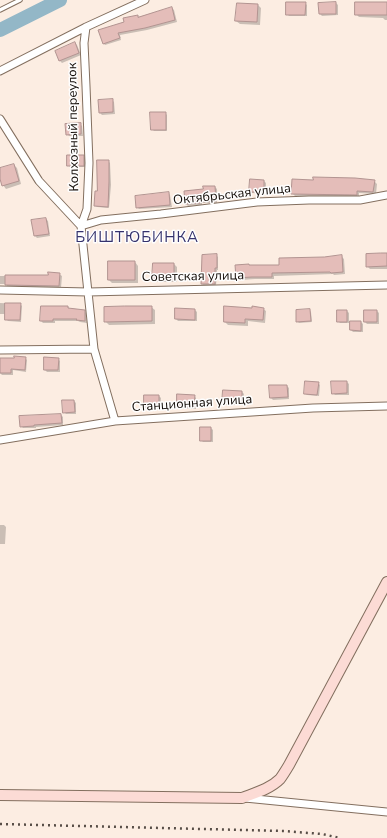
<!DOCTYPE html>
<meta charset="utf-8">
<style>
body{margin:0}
canvas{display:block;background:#fcede2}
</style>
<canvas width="387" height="838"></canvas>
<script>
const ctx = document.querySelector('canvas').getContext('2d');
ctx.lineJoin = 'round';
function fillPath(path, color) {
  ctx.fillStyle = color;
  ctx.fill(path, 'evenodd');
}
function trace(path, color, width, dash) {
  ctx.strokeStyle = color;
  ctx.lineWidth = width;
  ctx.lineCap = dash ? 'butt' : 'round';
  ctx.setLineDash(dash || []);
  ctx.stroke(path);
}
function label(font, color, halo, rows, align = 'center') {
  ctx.font = font + ' "Nunito Sans",sans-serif';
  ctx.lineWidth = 3;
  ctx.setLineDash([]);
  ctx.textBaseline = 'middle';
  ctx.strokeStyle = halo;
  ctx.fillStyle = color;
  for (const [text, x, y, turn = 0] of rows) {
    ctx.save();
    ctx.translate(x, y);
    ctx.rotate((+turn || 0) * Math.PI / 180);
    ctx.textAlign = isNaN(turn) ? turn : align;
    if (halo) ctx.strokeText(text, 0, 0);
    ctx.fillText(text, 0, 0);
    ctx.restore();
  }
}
fillPath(new Path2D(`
 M305,3L307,5V16H289L287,14Z
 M336,3L338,5V15L322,16L320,14Z
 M387,3V20H385L383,18L359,17L356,14Z
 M258,5L261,8L260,25L240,24L236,21Z
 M172,8L174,10L177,22L147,30L120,35L121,40L105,45L103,43L125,23L137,16L139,17Z
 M75,43L77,45L81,55L62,63L60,61L56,51Z
 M112,100L114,102L115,114L102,115L100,113Z
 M165,113L167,115V131H154L152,129Z
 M80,124L82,126L83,136H69L67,134Z
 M83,156L85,158V167H70L68,165Z
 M108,161L110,163L111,185L109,208L97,207L95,205Z
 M14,165L17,168L21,184L6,189L3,185L0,175V169Z
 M264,181L266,183V194L252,193L250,191Z
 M313,181H374L377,184L376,194L359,193V197L295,196L292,193Z
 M215,187L217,189V203H202V205L188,206L186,204L204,190Z
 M168,193L170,195L172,207L139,209L137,207Z
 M46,219L48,221L50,236L37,238L35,236Z
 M387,254V269H370L367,266Z
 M216,255L218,257V270H217L216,286H204L202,284Z
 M341,256L344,259L345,274L334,275L333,274L274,276V279H255L240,280L237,278L249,266H280L325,258Z
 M135,262L138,266V283H112L109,280Z
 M174,264L177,267V282H157L153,279Z
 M59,274L62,276L61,288L8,287L6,284H0V276H49Z
 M0,303L20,304L22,306L21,322L8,321L6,319V314H0Z
 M68,307L70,309L84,311L86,313L87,323L80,322L78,321H55V323H43L41,321Z
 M151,307L155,310V324L109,325L105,321Z
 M225,307L263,309L266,311L265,323L248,321V326L228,325L225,322Z
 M176,309L195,310L197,312V321H178L176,319Z
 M309,310L311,312L312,322L299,323L297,321Z
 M347,311L349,313V323H340L338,321Z
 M377,311L379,313V324H367L365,322Z
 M351,322H361L363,324V332H353L351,330Z
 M25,358L27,360L26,372L13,370V375H2L0,373V359Z
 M58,359L60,361V372H47L45,370Z
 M347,382L349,384V395H335L333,393Z
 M318,383L320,385L319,396L307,395L305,393Z
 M287,386L289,388V399L273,400L271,398Z
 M242,392L244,394L243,405H225L223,403Z
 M159,396L161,398L160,409H147L145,407Z
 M194,396L196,398V409L180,408L178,406Z
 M74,401L76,403V414H66L64,412Z
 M61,415L63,417V425L36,427V428H23L21,426Z
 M211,428L213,430V442H203L201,440Z
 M0,525H4L6,527L5,544H0Z`), '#0003');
trace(new Path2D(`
 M0,30L60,0`), '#93b7c7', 14);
const building = new Path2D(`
 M286,2H306L305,15H286Z
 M336,2V14H319L318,3Z
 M355,2H387V15H355Z
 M237,3L258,4L257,22L235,21Z
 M172,7L175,20L145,28L118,33L120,38L103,44L98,30L124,22L123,18L138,15V17Z
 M75,42L79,53L59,61L55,51Z
 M113,99V112L99,113L98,100Z
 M150,112H166V130H151Z
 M81,123V134L66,135L65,124Z
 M67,155H84V166H67Z
 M97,160H109V182L108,207L94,206L95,191H97Z
 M14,164L19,181L2,186L0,179V168Z
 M313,177L355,178L375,180L373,192L357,191V195L291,194L292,179L313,180Z
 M250,179L264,180V192H249Z
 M203,186H215L216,201L200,202V203L185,204L184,191L203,189Z
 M169,192L170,205L136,208L135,196Z
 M46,218L49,234L34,236L31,220Z
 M381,253H387V266L366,267V254Z
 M217,254V268H215V284H201L202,255Z
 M342,255L343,272L331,273L330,272L272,273V277H252L236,278L235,265L249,264V265H279V258L324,257Z
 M108,261H135V280H108Z
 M153,263H174V280L152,279Z
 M48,272L60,273L59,286L5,285V275H48Z
 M5,303H21L20,320H5Z
 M41,306H68V308L85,310V321L76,320L77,319H53V321H40Z
 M125,306H152V321L104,322V307Z
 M224,306L252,308V306L264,308L263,320L245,319V323L224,322Z
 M175,308L195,309V320L175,319Z
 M310,309L311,321L296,322V310Z
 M337,310H347V322H337Z
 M364,310H377V322H364Z
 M350,321H361V331L350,330Z
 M14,356L26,357L25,370L11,369V373H0V358H14Z
 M44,357L59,358L58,370H44Z
 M305,381L319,382L317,395L304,394Z
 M331,381H347V393L332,394Z
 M269,385H287L288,397L270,398Z
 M223,390L242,391V404L222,403Z
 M177,394L195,395L194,407H177Z
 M144,395H159V407H144Z
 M62,400H74L75,412L63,413Z
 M61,414L62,423L34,425V426L20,427L19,416Z
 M200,427H211V441H200Z`);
fillPath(building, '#e4bdb9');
trace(building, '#b29491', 1);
const lane = new Path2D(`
 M0,10L20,0`);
const street = new Path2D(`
 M0,71L86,27L145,0
 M0,119L39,181L81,226L94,349L115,421
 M81,226L101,220L161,214L257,202L309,200H360L387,195
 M81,226L87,209L89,163L86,86L84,43L86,27
 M0,290L88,292L387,285
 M0,350L94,349
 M0,440L115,421L313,408L387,406
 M245,798L387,812`);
const secondary = new Path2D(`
 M0,795L242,798C255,793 270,789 280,779C283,775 286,770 289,765L387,582`);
trace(lane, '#836f5f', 5.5);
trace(street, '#836f5f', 9);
trace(secondary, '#836f5f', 12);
trace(lane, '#fff', 3.5);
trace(street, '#fff', 7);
trace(secondary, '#fcdbd5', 10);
trace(new Path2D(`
 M0,824L284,831L322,834L340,838`), '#584e47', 2.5, [2, 4]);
label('13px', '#110a05', '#fefefe', [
 ["Колхозный переулок",74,127,-91],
 ["Октябрьская улица",232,195,-6],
 ["Советская улица",193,277,-1],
 ["Станционная улица",192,404,-4]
]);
ctx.letterSpacing = '1px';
label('15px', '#35326d', '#fefefe', [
 ["БИШТЮБИНКА",137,238]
]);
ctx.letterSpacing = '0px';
</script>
